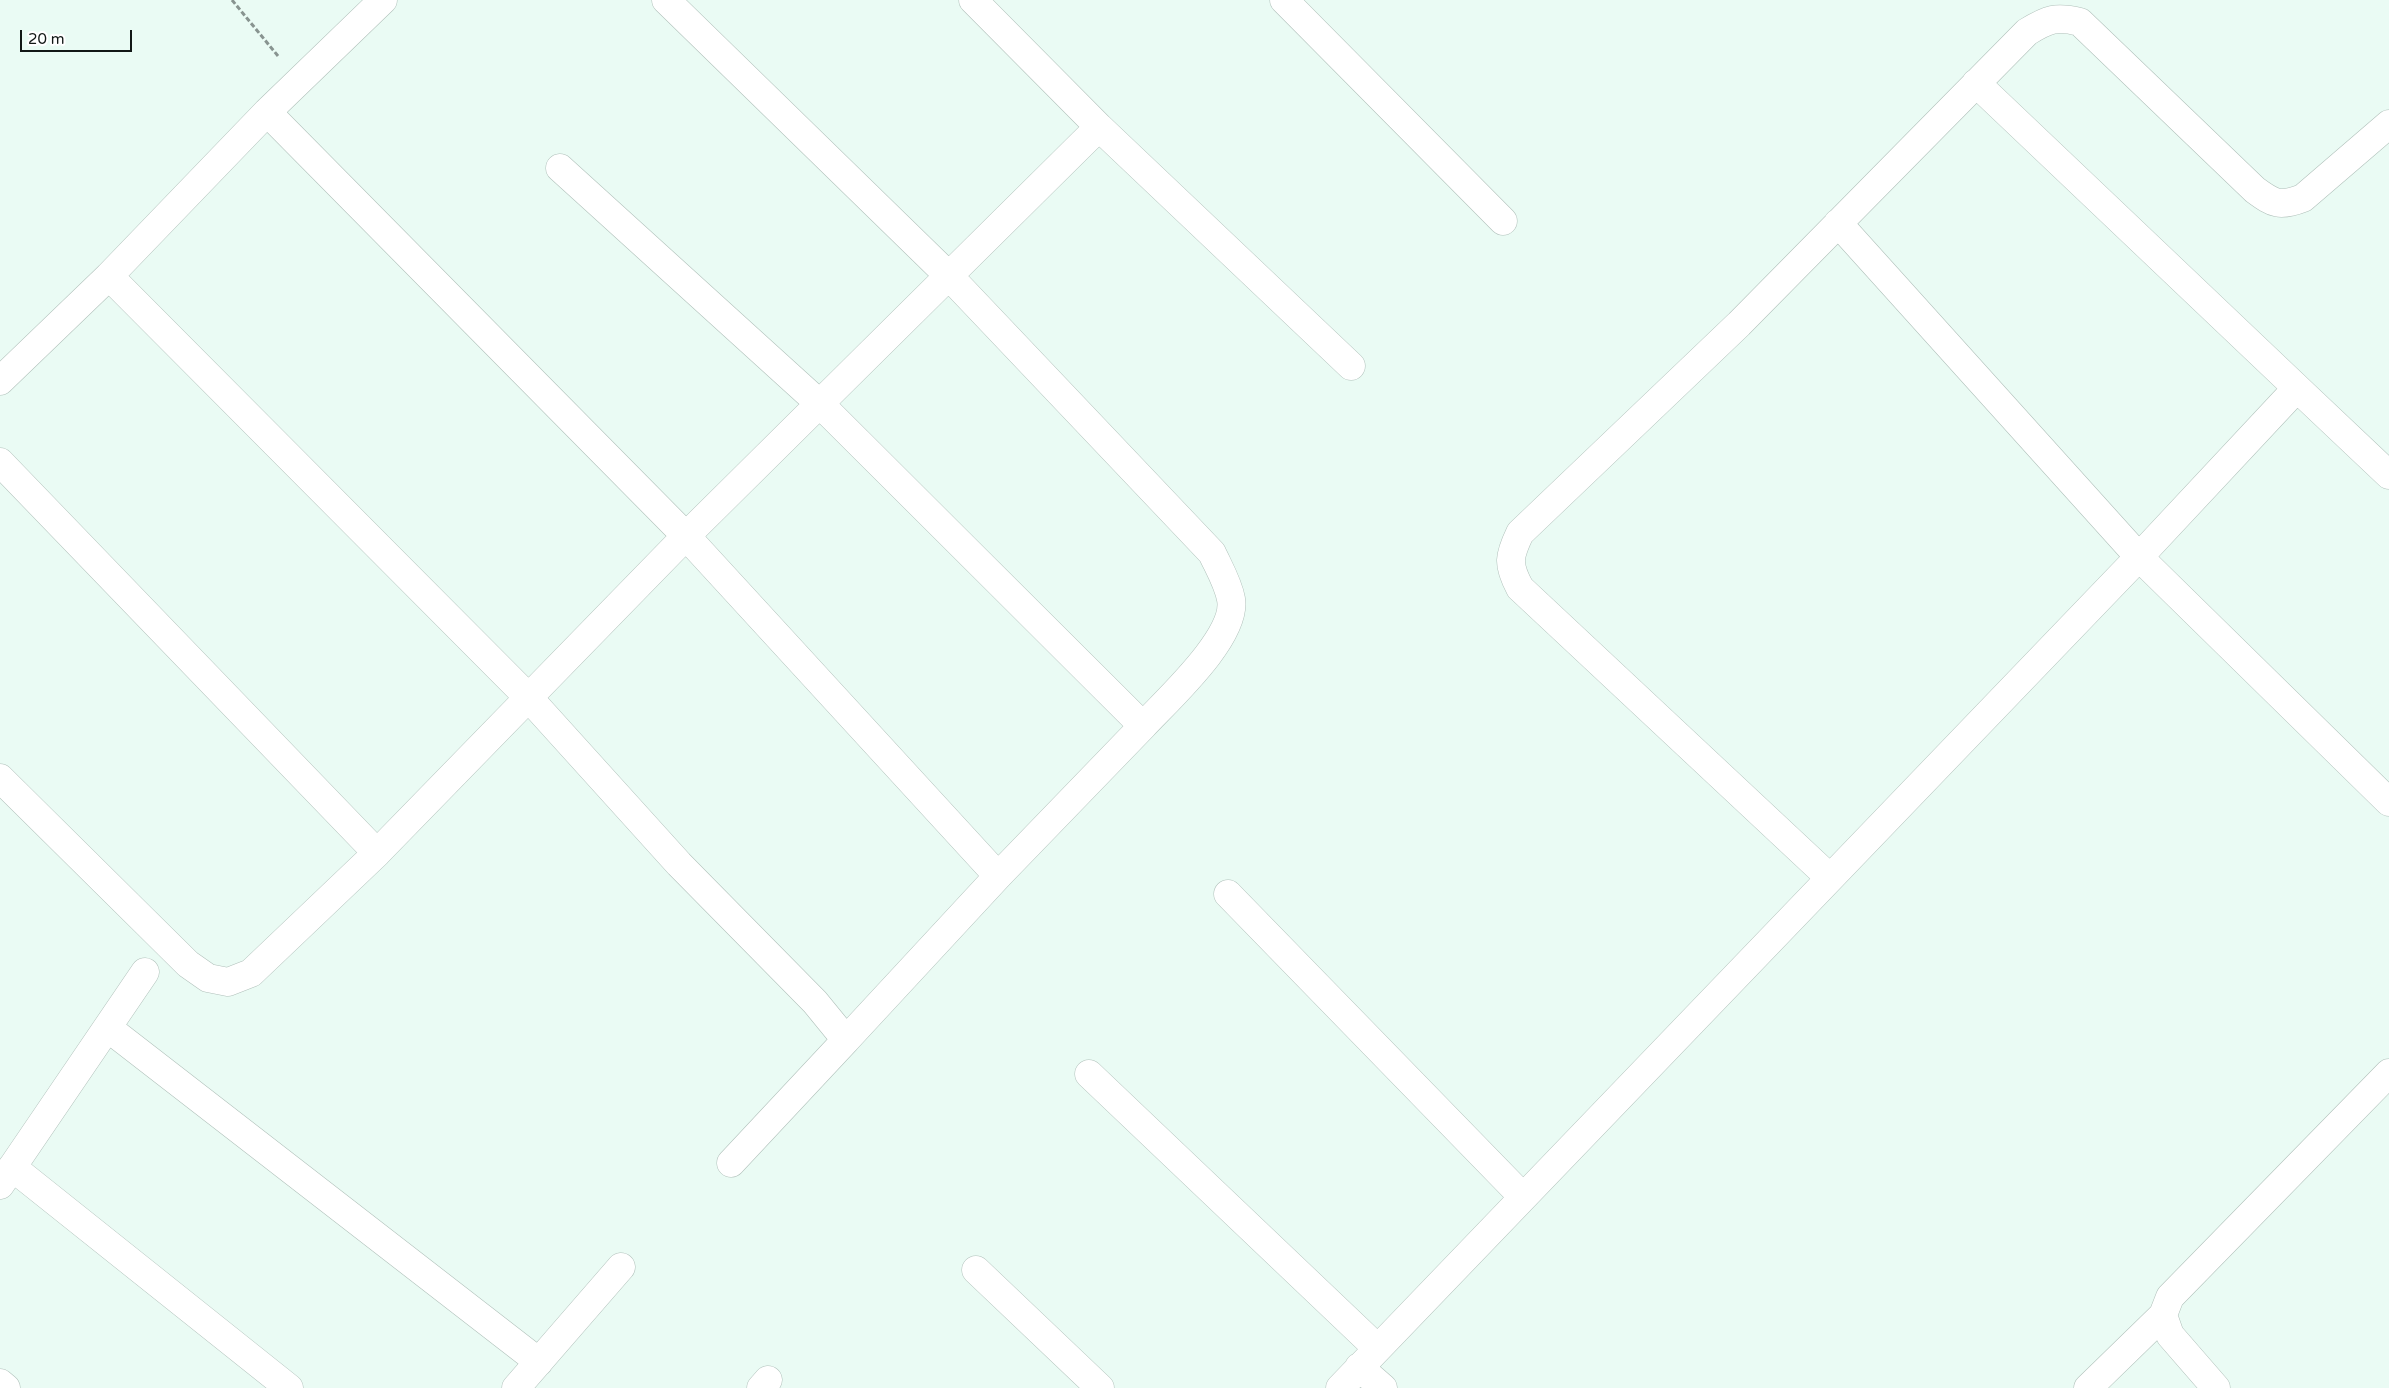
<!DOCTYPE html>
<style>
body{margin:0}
#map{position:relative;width:2389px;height:1388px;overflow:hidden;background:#eafbf4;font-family:"Varela Round",sans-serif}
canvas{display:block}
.scale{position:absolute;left:20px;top:30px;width:112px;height:22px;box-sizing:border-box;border:2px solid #121816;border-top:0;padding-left:6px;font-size:15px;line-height:18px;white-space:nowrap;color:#121816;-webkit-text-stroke:4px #fff;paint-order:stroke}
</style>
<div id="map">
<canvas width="2389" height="1388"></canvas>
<div class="scale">20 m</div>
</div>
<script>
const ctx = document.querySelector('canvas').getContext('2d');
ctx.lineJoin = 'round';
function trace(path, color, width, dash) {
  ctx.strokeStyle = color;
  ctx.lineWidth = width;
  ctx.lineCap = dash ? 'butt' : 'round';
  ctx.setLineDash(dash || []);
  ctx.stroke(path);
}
const minor = new Path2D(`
 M666,0L949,276L1212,553C1219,568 1228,583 1231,599C1238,636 1167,700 1143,726
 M973,0L1099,127L1351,366
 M1284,0L1503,221
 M1976,83L2297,388
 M267,112L686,536L998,876
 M1838,223L2139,557L2389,802
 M109,276L528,697L679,864L815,1002L846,1040L998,876L1143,726L820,404L560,168
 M0,381L109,276L267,112L383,0
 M0,462L377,853
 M0,778L188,964L208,978L228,982L251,973L377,853L686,536L1099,127
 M1830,878L1520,588C1507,564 1509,556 1520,533L1739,324L2027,32C2048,19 2056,16 2080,22L2255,190C2274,204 2280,207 2303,198L2389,124
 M1228,894L1523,1197
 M108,1028L539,1362
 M1089,1074L1377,1348
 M731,1163L846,1040
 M12,1167L289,1388
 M0,1185L145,972
 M976,1270L1100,1388
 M1359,1367L1383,1388
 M0,1383L6,1388
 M516,1388L621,1267
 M761,1388L768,1380
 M1340,1388L2139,557L2297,388L2389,475
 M2088,1388L2163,1315
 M2216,1388L2170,1335L2163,1315L2170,1297L2389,1073`);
trace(minor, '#b0c0ba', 29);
trace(new Path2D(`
 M232,0L278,56`), '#889490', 3, [5, 2.5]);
trace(minor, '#fff', 28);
</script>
